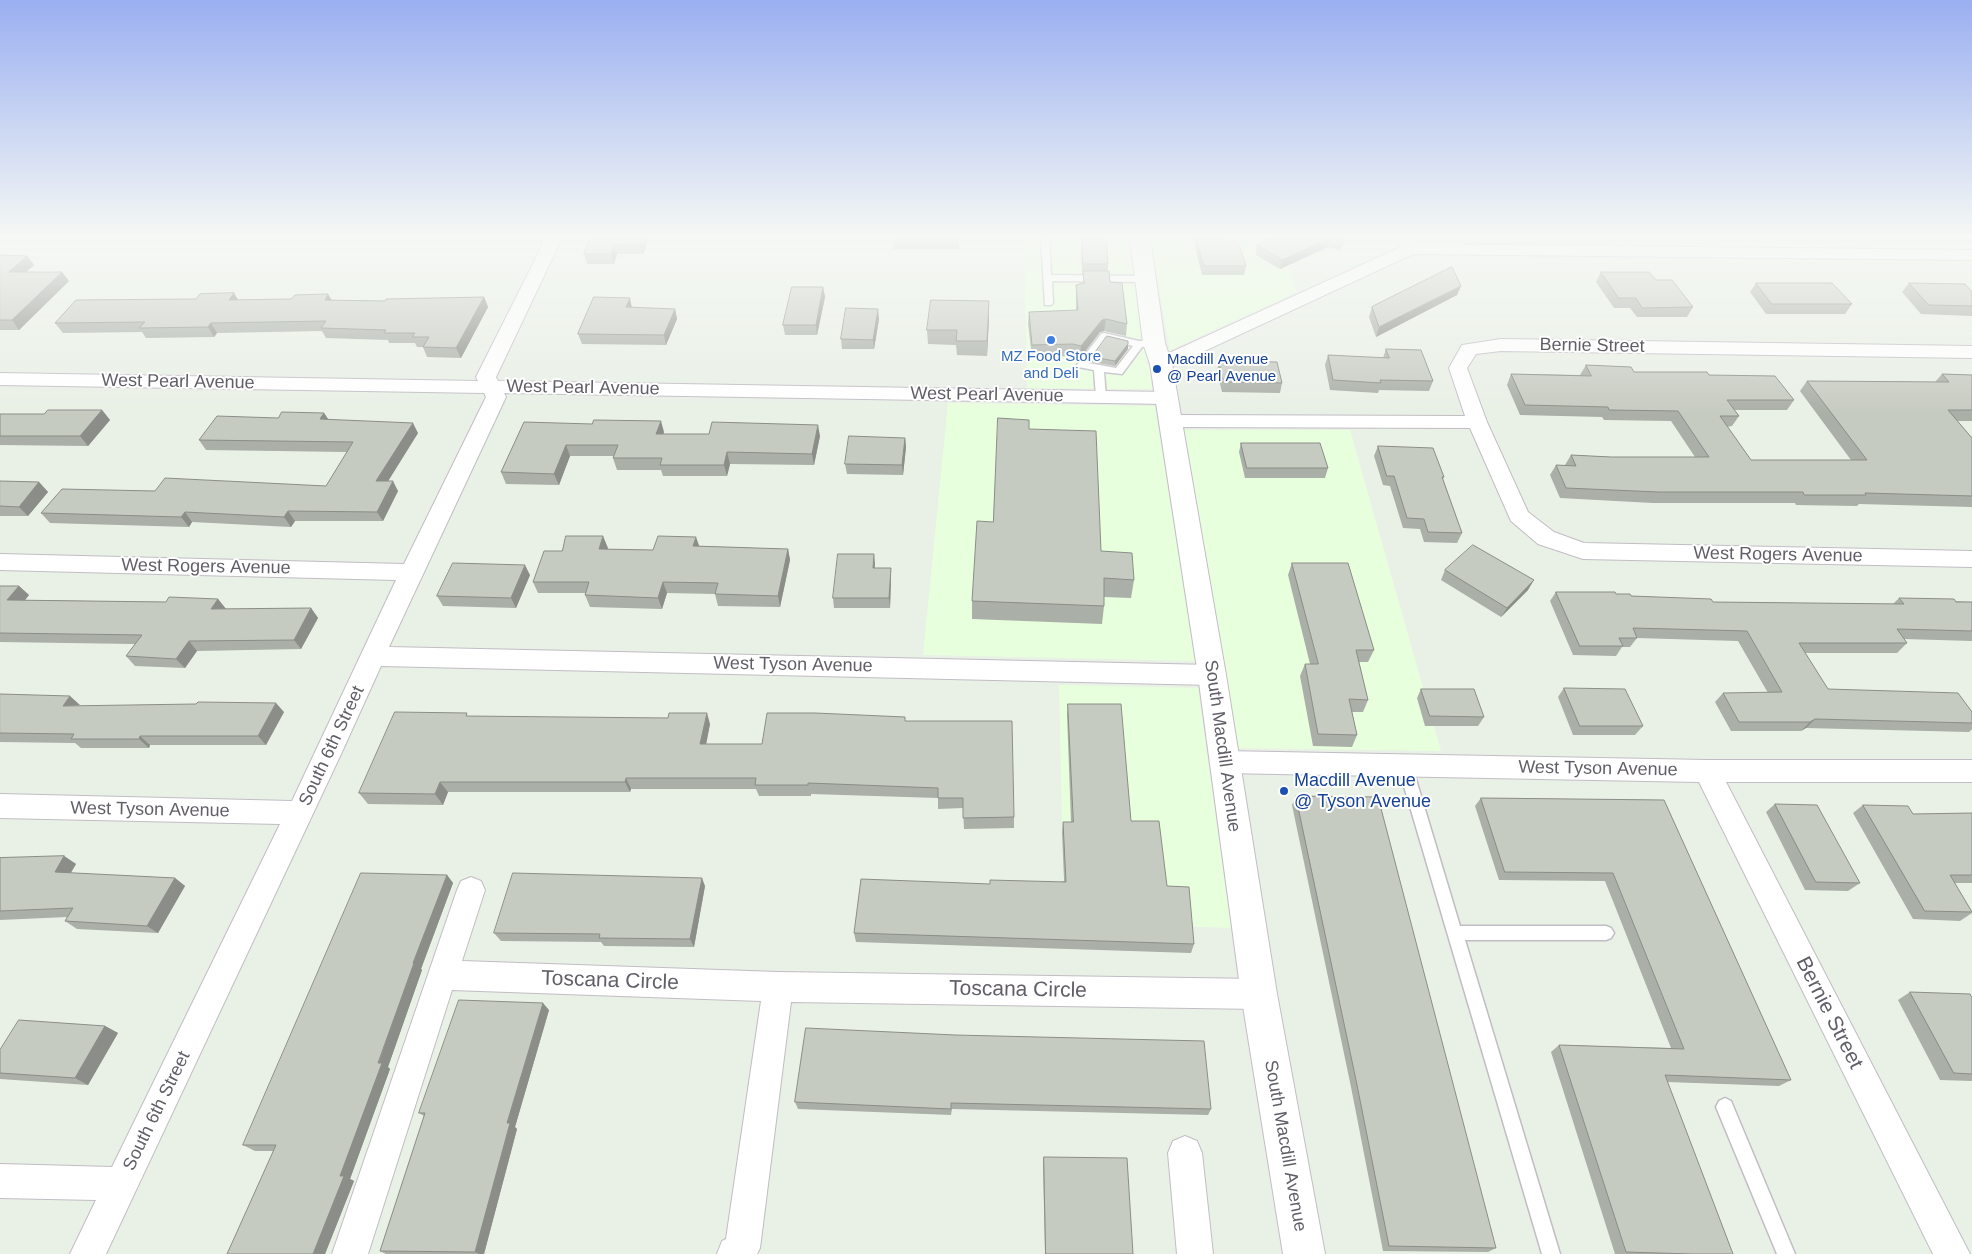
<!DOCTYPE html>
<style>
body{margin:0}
canvas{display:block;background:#e9f0e6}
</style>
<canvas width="1972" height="1254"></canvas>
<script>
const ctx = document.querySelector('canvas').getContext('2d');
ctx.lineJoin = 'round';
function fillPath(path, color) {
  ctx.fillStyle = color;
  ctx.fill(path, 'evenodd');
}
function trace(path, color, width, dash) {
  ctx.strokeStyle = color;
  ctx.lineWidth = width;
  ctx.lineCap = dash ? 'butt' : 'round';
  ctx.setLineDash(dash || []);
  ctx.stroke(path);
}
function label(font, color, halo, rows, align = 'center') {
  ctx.font = font + ' Arial,sans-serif';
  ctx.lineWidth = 4;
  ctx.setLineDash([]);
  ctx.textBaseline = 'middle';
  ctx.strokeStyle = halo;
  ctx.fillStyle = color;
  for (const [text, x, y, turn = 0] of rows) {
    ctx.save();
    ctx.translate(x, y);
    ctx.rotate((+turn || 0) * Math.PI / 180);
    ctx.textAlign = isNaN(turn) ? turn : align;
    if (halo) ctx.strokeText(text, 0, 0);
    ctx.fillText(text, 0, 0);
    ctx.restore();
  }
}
fillPath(new Path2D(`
 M1024,238H1130L1149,360L1145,362L1150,366L1152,389L1027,388Z
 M1150,238H1278L1297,292L1170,350Z
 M948,403L1155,406L1195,661L923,655Z
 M1183,430H1350L1441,751L1238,748Z
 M1059,685L1198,688L1231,928L1064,922Z`), '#e8ffdd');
const lane = new Path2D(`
 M1041,238H1049L1051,275L1147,276L1152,279L1147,282L1052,281L1053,303L1051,305H1045Z
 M1104,333L1139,341L1154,340L1159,343L1154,346L1142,347L1122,374L1104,372L1106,397L1101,400L1096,397L1094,370L1078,367L1077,365L1101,334ZM1106,339L1133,346L1116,368L1088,363Z
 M1405,760L1410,762L1412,766L1460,926H1606L1611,928L1614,933L1611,938L1606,940H1465L1560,1254H1542L1398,766L1400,762Z
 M1725,1098L1731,1101L1795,1254H1777L1716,1107L1719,1101Z`);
const street = new Path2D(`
 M546,238H562L496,377L498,381L1165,392L1172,394L1175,398L1172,402L1165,404L504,393L506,397L389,647L1212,665L1221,668L1224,675L1221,682L1212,685L381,666L342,752L106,1254H70L96,1200L0,1198V1164L112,1167L280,824L0,818V794L292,801L396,580L0,570V554L404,564L486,397L484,393L0,385V373L478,381L476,377Z
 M1398,238H1414L1417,244L1972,250V260L1413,254L1168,368L1161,370L1154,368L1152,364L1154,360L1401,247Z
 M1501,339L1972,346V358L1501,351L1476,354L1467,368L1487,422L1528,512L1554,532L1584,543L1972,551V567L1583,559L1538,544L1511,521L1470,428L1170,427L1163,426L1160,421L1163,416L1170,415L1465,416L1449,368L1462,345Z
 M1224,751L1707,760H1972V782H1726L1970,1254H1933L1699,782L1224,773L1215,770L1211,762L1215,754Z
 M471,877L481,881L485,890L462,961L778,972L1259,979L1270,983L1274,994L1270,1005L1259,1009L791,1002L760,1248L757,1254H717L722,1241L726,1239L761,1001L452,990L368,1254H332L457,890L461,881Z
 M1185,1136L1197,1141L1202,1153L1213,1254H1177L1168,1153L1173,1141Z`);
const secondary = new Path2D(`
 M1130,238H1150L1165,343L1172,364L1226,675L1277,994L1325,1254H1283L1241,994L1198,675L1150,364L1143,343Z`);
trace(lane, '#c1bdc5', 3);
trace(street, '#c1bdc5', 2);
trace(secondary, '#c3bec7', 2);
fillPath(lane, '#fff');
fillPath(street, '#fff');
fillPath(secondary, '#fff');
fillPath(new Path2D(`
 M590,238H703V239H649L643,254H617L614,264H587L584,254Z
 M893,238H960L959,249H893Z
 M1081,238H1106L1108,264V271L1110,282L1127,324L1126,336L1104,331L1100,332L1080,358L1072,356L1032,357L1028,324L1029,312L1076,311V285L1083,283V273H1082Z
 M1193,238H1221L1222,241L1246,266L1244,275H1202Z
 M1274,238H1347L1340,250L1328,247L1280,269L1256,255L1257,245Z
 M0,255L27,256L34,265L26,272L69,281L19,330H0Z
 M1601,272L1656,280L1693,307L1687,317H1637L1630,308H1614L1596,282Z
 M1756,283L1852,304L1845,314H1766L1750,292Z
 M1909,283L1972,292V316L1921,314L1902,292Z
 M823,287L825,297L817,335H785L783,325Z
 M234,293L238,300H331L385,301L484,297L488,307L461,358L427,357L423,347H417L415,343H389L388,340L326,338L322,331L217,333L214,337L146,338L142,332L63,333L55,323L196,299Z
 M1457,295L1376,337L1369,317L1372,307Z
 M632,308L675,309L677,319L666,345L582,344L578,334Z
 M989,316L987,356L957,355L956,345L928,344L927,330Z
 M879,319L874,349H842L841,339Z
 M1128,344V349L1115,366L1091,362L1092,357Z
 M1386,349L1433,381L1429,391L1379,390L1378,393L1330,390L1325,365L1328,355L1383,358Z
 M1219,361L1282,383L1280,393L1222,392L1217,371Z
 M1586,365L1634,372L1709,375L1794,400L1787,410H1734L1739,416L1732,426L1727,427L1751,460H1851L1800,391L1807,381L1935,382L1942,374L1972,375V421H1957L1972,438V507L1859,504L1857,506L1796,505L1795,503H1653L1560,498L1550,475L1556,465H1565L1571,455L1611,457H1695L1671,421L1604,420L1602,417L1520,415L1507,385L1511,374L1580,375Z
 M102,410L110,420L88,446L0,445V414H44Z
 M324,413L328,419L418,433L388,481L398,491L383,521H295L291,527L192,522L189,527L50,523L41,513L155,491L326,486L347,452L206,450L199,440L278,418Z
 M524,422L664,432L663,434L820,436L814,465L730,464L727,476H663L661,470H617L613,458L614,456H570L559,485L506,484L501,472Z
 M1029,429L1101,551L1134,580L1131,598L1104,597V606L1102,624L972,619V601L993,522Z
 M905,438L906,447L903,475L847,474L845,464Z
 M1241,443L1328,468L1325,478H1245L1239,452Z
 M1378,446L1444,477L1443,479L1462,533L1457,543L1424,542L1420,529L1403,528L1390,486L1383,485L1374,456Z
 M0,481L39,482L48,492L28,516H0Z
 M699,546L788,549L790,560L780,607L718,606L715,594L667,593L662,609L590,607L585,595V593H538L533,582L608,548L607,549L653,550Z
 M874,554V568L891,578L890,608H834L833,598Z
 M1292,563L1374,650L1368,662H1359L1368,700L1363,712H1352L1357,735L1352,747L1313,746L1300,676L1305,664H1310L1288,575Z
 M1445,570L1528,590L1501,617L1441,580Z
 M530,575L516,608L443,606L437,596Z
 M0,586H19L29,595L25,600L166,602L218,599L226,609L311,608L318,618L301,649L197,651L185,668L135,666L126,656L135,644L0,642Z
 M1556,592L1616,594L1631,596L1713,602L1893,604L1899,598L1972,602V641L1904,639L1907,643L1897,653H1805L1828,689L1972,712V729L1969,732L1806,728L1801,731H1731L1715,702L1723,693H1768L1738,641L1637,638L1630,647H1622L1616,656L1573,655L1550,601Z
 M1564,688L1643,726L1635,735H1573L1558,697Z
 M1421,689L1484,717L1478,726H1425L1417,698Z
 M0,694L80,706L284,712L266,745H150L149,748H81L75,743L0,742Z
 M1068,704L1131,821L1167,886L1194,944L1191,953L856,942L854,933L1064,881L1062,832L1063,822H1071L1067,714Z
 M469,716L710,724L706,744H762L906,721L1014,817V828L964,829L963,808L938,809V798L811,794V796H759L756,789H631L630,792H448L443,805L368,804L359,793Z
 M1296,796L1496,1248L1488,1252L1383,1251L1351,1087L1292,805Z
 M1481,798L1664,800L1791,1080L1779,1086L1667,1082L1733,1254H1615L1551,1052L1559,1045L1671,1048L1605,881L1499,880L1475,806Z
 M1775,804L1860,883L1848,891L1805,890L1766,812Z
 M1863,805L1913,814L1972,813V883H1955L1972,913L1960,921L1913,919L1853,813Z
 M64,856L76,864L71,873L175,878L185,886L158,933L77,929L65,921L67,917L0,920V858Z
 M447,875L453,883L421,969L422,970L388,1067L390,1069L350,1179L354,1181L325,1254H227L274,1151H255L243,1145Z
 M705,886L694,947L604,946L601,942L501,941L494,933Z
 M1910,992L1972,998V1081L1940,1080L1898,1000Z
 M549,1010L515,1127L517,1129L484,1254H386L380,1251L424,1116L419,1113Z
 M105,1026L118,1033L88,1085L0,1079V1050Z
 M806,1028L1211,1109L1208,1115L952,1109L951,1115L798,1109L795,1102Z
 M1044,1157L1133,1254H1045L1043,1163Z`), '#aaafa7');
fillPath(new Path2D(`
 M643,238H648L649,239L643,254L640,244Z
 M1330,238L1328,247L1280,269L1282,260Z
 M1344,238H1347L1340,250Z
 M614,245L617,254L614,264L611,254Z
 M27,256L34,265L16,281L9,272Z
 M62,272L69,281L19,330L12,320Z
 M1461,286L1457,295L1376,337L1379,327Z
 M823,287L825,297L817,335L816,325Z
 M234,293L240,303L229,300Z
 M328,294L334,304L325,300Z
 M484,297L488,307L461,358L456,348Z
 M630,298L632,308L626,307Z
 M989,301V316L987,356V341Z
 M675,309L677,319L666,345L664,335Z
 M878,309L879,319L874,349L873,340Z
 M1106,319L1104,331L1100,332L1080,358L1081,346L1102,320Z
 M211,323L217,333L214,337L208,327Z
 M1128,344V349L1115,366V361Z
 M102,410L110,420L88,446L80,436Z
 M324,413L330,422L320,419Z
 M661,421L664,432L660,445L656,434Z
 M413,423L418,433L382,491L376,481Z
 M818,425L820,436L814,465L812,454Z
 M905,438L906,447L903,475L902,465Z
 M566,445L570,456L559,485L554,474Z
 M727,452L730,464L727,476L724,465Z
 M393,481L398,491L383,521L377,512Z
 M39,482L48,492L28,516L19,507Z
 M288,511L295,521L291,527L284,517Z
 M185,512L192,522L189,527L181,517Z
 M603,536L608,548L604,560L599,549Z
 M696,537L700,548L693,546Z
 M788,549L790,560L780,607L778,596Z
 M874,554L875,564L874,578L873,568Z
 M525,565L530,575L516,608L511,598Z
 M891,568V578L890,608L889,598Z
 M1534,580L1528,590L1501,617L1507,608Z
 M663,582L667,593L662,609L658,598Z
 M19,586L29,595L17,610L7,600Z
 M218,599L226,609H211Z
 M311,608L318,618L301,649L294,640Z
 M189,641L197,651L185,668L176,659Z
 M70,696L80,705L63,706Z
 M276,703L284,712L266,745L258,736Z
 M707,713L710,724L704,755L700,744Z
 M1815,719L1806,728L1801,731L1810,722Z
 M140,736L150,745L149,748L139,739Z
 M626,778L631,789L630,792L625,782Z
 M440,782L448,792L443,805L435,794Z
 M64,856L76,864L66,880L55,872Z
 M447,875L453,883L421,969L422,970L388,1067L390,1069L350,1179L354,1181L325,1254H313L413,963Z
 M175,878L185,886L158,933L147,926Z
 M702,878L705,886L694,947L690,939Z
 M543,1003L549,1010L515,1127L517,1129L484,1254H479L475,1252L507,1123Z
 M105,1026L118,1033L88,1085L75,1078Z`), '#8b8e88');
const building = new Path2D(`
 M590,238H643L640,244L614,245L611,254H584Z
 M1082,238H1106L1108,264H1083Z
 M1196,238H1221L1222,241H1238L1246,266H1204Z
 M1274,238H1330L1282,260L1257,245Z
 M1331,238H1344L1343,241Z
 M0,255L27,256L9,272H62L12,320H0Z
 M1452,267L1461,286L1379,327L1372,307Z
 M1083,271H1109L1110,282L1122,283L1127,324L1106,319L1102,320L1081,346L1073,344L1032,345L1029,312L1078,310L1076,285L1084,283Z
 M1601,272H1649L1656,280H1672L1693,307L1642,308L1636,298H1619Z
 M1756,283H1832L1852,304H1772Z
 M1909,283L1965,284L1972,292V306L1929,305Z
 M792,287H823L816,325H783Z
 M234,293L229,300L291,299L295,295L328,294L325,300L385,301L386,299L484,297L456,348L423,347L429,337H412L415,333H384L386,330L321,328L326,321L211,323L208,327L139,328L145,322L55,323L76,300L196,299L200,294Z
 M594,297L630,298L626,307L675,309L664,335L578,334Z
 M931,300L989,301L987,341H956L957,330H927Z
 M846,308L878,309L873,340L841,339Z
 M1107,336L1128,341V344L1115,361L1092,357Z
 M1386,349L1421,350L1433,381L1380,380L1381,383L1333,380L1328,355L1389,358Z
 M1219,361L1277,362L1282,383L1224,382Z
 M1586,365L1631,367L1634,372H1707L1709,375L1775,376L1794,400H1727L1739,416H1720L1751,460H1867L1807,381L1949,382L1942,374L1972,375V410H1948L1972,438V496L1865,493L1866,495H1804L1803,492H1659L1566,488L1556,465L1576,466L1571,455L1611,457H1709L1678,411L1609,410L1608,407L1525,405L1511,374L1591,376Z
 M48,410H102L80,436H0V414H44Z
 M282,412L324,413L320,419L413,423L376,481H393L377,512L288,511L284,517L185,512L181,517L41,513L62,489L155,491L165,478L326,486L353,442L199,440L217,416L278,418Z
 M998,418L1029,420V429L1096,431L1101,551L1132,553L1134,580L1104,578V606L972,601L977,521L993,522Z
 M594,420L661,421L656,434H709L712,422L818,425L812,454L727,452L724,465H660L662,458H613L618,445H566L554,474L501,472L524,422L592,424Z
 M849,436L905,438L902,465L845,464Z
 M1241,443H1320L1328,468H1247Z
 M1378,446L1433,448L1444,477H1442L1462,533L1428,532L1424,519L1407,518L1394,476H1387Z
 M0,481L39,482L19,507L0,506Z
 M566,536H603L599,549L653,550L658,536L696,537L693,546L788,549L778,596L715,594L718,583L663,582L658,598L585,595L589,582H533L544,551H562Z
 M1473,545L1534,580L1507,608L1445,570Z
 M838,554H874L873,568H891L889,598H833Z
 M453,563L525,565L511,598L437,596Z
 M1292,563H1348L1374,650H1356L1368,700L1349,699L1357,735L1318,734L1305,664H1318Z
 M0,586H19L7,600L166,602L169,597L218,599L211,609L311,608L294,640L189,641L176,659L126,656L142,635L0,633Z
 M1556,592H1615L1616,594H1630L1631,596L1711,599L1713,602L1904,604L1899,598L1954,599L1956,602H1972V631L1897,629L1907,643H1799L1828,689L1958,693L1972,712V723L1815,719L1810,722H1739L1723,693L1782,692L1747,631L1633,628L1637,638H1619L1623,646H1580Z
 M1564,688L1625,689L1643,726H1580Z
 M1421,689H1474L1484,717L1430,716Z
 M0,694L70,696L63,706L196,704L198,702L276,703L258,736H140L139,739H71L74,734L0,733Z
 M1068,704H1121L1131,821H1159L1167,886L1189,887L1194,944L854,933L861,879L990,884V880L1066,882L1063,822H1073Z
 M395,712L467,713L466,716L668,718L669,713H707L700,744H762L767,713H815L905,717V721H1012L1014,817L963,818V798H938V788L808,783V785H755L756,778H626L625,782H440L435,794L359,793Z
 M1296,796L1378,797L1496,1248L1389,1246L1356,1080Z
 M1481,798L1664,800L1791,1080L1665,1075L1733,1254H1692L1626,1252L1559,1045L1684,1049L1613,873L1505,872Z
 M1775,804L1817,805L1860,883L1816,882Z
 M1863,805L1908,806L1913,814L1972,813V875H1950L1972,912L1925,911Z
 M64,856L55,872L175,878L147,926L65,921L73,908L0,911V858Z
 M361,873L447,875L413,963H414L378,1063H382L340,1176H344L313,1254H227L276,1145H243Z
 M513,873L702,878L690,939L599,938L600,934L494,933Z
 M1910,992L1970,994L1972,998V1074L1954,1073Z
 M459,1000L543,1003L507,1123H510L475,1252L380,1251L425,1113H419Z
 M19,1020L105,1026L75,1078L0,1073V1050Z
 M806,1028L955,1035L1204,1041L1211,1109L951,1103V1109L795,1102Z
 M1044,1157L1127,1158L1133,1254H1046Z`);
fillPath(building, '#c6cbc2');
trace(building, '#8b8e88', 1);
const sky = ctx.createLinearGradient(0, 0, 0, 414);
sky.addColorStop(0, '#9aaff1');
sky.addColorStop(0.57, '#f5f8f4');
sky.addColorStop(1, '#f5f8f400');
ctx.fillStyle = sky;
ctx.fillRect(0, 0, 1972, 414);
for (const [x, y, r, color] of [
 [1051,340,5,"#3f7fe0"],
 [1157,369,5,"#1a4fb4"],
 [1284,791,5,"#1a4fb4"]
]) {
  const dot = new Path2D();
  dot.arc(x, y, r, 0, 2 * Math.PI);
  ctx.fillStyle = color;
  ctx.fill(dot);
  trace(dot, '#fff', 2);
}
label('15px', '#366cbe', '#fff', [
 ["MZ Food Store",1051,357],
 ["and Deli",1051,374]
]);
label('15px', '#164399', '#fff', [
 ["Macdill Avenue",1167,360],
 ["@ Pearl Avenue",1167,377]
], 'left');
label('18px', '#625e67', '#fff', [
 ["Bernie Street",1592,346,1],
 ["West Pearl Avenue",178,382,1],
 ["West Pearl Avenue",583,388,1],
 ["West Pearl Avenue",987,395,1],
 ["West Rogers Avenue",1778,555,1],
 ["West Rogers Avenue",206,567,1],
 ["West Tyson Avenue",793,665,1],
 ["South 6th Street",332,746,-65],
 ["South Macdill Avenue",1222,746,82],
 ["West Tyson Avenue",1598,769,1],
 ["West Tyson Avenue",150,810,1],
 ["South 6th Street",157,1111,-64],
 ["South Macdill Avenue",1285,1146,80]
]);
label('18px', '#164399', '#fff', [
 ["Macdill Avenue",1294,781],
 ["@ Tyson Avenue",1294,802]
], 'left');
label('21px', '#625e67', '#fff', [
 ["Toscana Circle",610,981,2],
 ["Toscana Circle",1018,990,1],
 ["Bernie Street",1829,1013,63]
]);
</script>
